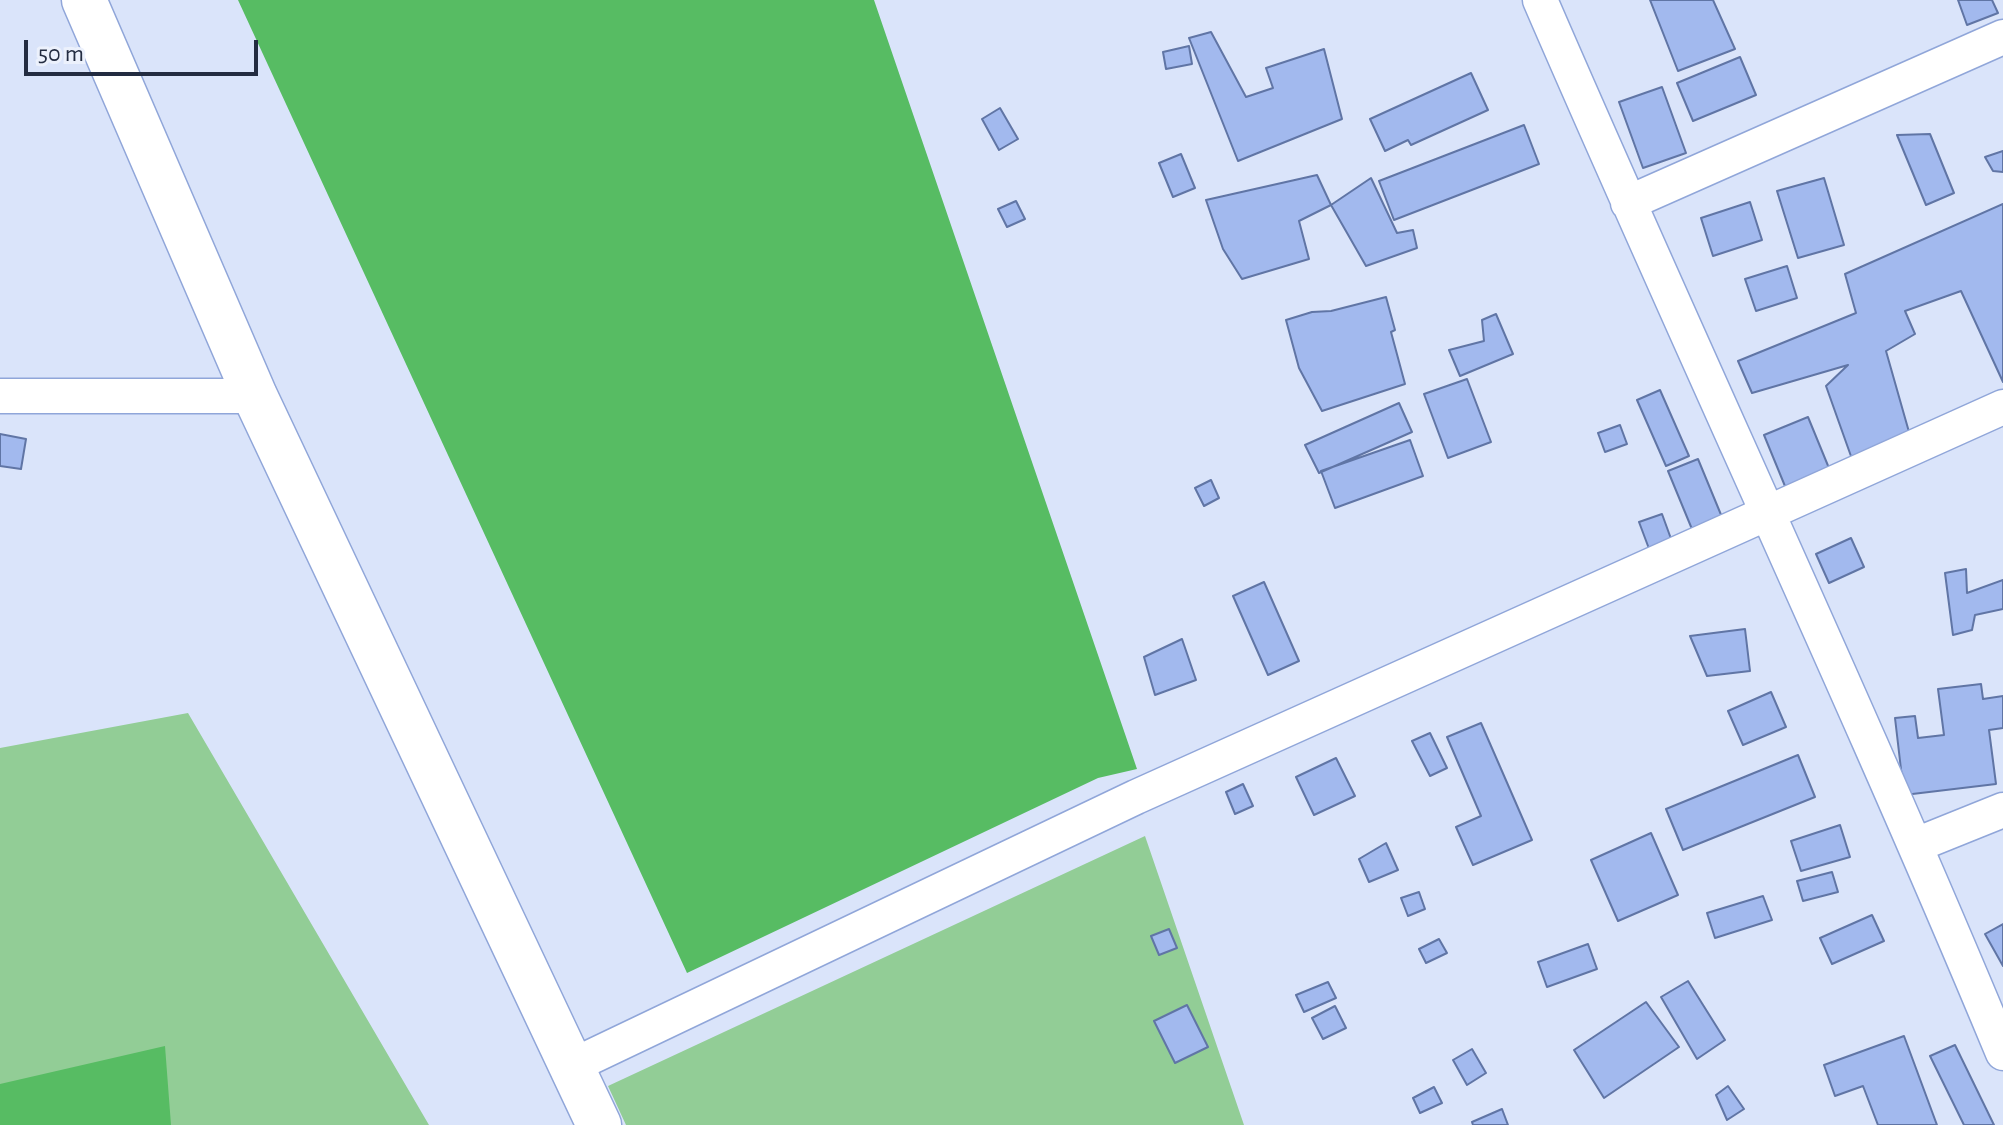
<!DOCTYPE html>
<style>
body{margin:0}
#map{position:relative;width:2003px;height:1125px;overflow:hidden;background:#dae4fa;font-family:"Alegreya Sans",sans-serif}
canvas{display:block}
.scale{position:absolute;left:24px;top:40px;width:234px;height:36px;box-sizing:border-box;border:4px solid #232c41;border-top:0;padding-left:10px;font-size:24px;line-height:28px;white-space:nowrap;color:#232c41;-webkit-text-stroke:6px #ecf1fc;paint-order:stroke}
</style>
<div id="map">
<canvas width="2003" height="1125"></canvas>
<div class="scale">50 m</div>
</div>
<script>
const ctx = document.querySelector('canvas').getContext('2d');
ctx.lineJoin = 'round';
function fillPath(path, color) {
  ctx.fillStyle = color;
  ctx.fill(path, 'evenodd');
}
function trace(path, color, width, dash) {
  ctx.strokeStyle = color;
  ctx.lineWidth = width;
  ctx.lineCap = dash ? 'butt' : 'round';
  ctx.setLineDash(dash || []);
  ctx.stroke(path);
}
fillPath(new Path2D(`
 M188,713L429,1125H0V748Z
 M1145,836L1244,1125H626L608,1086Z`), '#92cd96');
fillPath(new Path2D(`
 M238,0H874L1137,769L1098,778L687,973Z
 M165,1046L171,1125H0V1084Z`), '#57bc63');
const building = new Path2D(`
 M1650,0H1713L1735,49L1678,71Z
 M1958,0H1992L1998,13L1967,25Z
 M1211,32L1246,97L1273,88L1266,68L1324,49L1342,119L1238,161L1189,38Z
 M1189,46L1192,64L1166,69L1163,52Z
 M1740,57L1756,95L1693,121L1677,83Z
 M1471,73L1488,110L1411,145L1408,140L1385,151L1370,119Z
 M1662,87L1686,153L1643,168L1619,102Z
 M1000,108L1018,139L999,150L982,119Z
 M1524,125L1539,164L1394,220L1379,181Z
 M1930,134L1954,193L1926,205L1897,135Z
 M2003,151V172L1993,171L1985,157Z
 M1181,154L1195,188L1173,197L1159,163Z
 M1317,175L1331,205L1299,221L1309,259L1242,279L1223,249L1206,200Z
 M1371,178L1397,233L1413,230L1417,248L1366,266L1331,205Z
 M1824,178L1844,245L1798,258L1777,191Z
 M1016,201L1025,219L1007,227L998,209Z
 M1750,202L1762,240L1713,256L1701,218Z
 M2003,204V382L1961,291L1905,311L1915,334L1886,351L1911,439L1852,459L1826,386L1848,365L1752,393L1738,361L1856,313L1845,274Z
 M1787,266L1797,298L1756,311L1745,279Z
 M1386,297L1395,330L1391,332L1405,384L1322,411L1299,368L1286,320L1312,312L1331,311Z
 M1496,314L1513,354L1460,376L1449,350L1484,341L1482,320Z
 M1467,379L1491,442L1448,458L1424,394Z
 M1660,390L1689,456L1666,466L1637,400Z
 M1399,403L1412,432L1319,473L1305,445Z
 M1808,417L1831,473L1787,491L1764,435Z
 M1620,425L1627,444L1605,452L1598,433Z
 M0,434L26,439L21,469L0,466Z
 M1410,440L1423,476L1335,508L1321,471Z
 M1698,459L1724,522L1694,534L1668,471Z
 M1211,480L1219,498L1204,506L1195,488Z
 M1662,514L1674,547L1651,554L1639,522Z
 M1851,538L1864,567L1829,583L1816,554Z
 M1966,569L1967,593L2003,580V609L1975,615L1972,630L1953,635L1945,573Z
 M1264,582L1299,661L1268,675L1233,596Z
 M1745,629L1750,671L1707,676L1690,636Z
 M1182,639L1196,680L1155,695L1144,657Z
 M1981,684L1983,699L2003,696V728L1989,730L1996,784L1904,795L1895,718L1915,716L1918,738L1944,735L1938,689Z
 M1771,692L1786,727L1743,745L1728,711Z
 M1481,723L1532,840L1473,865L1456,827L1481,816L1447,737Z
 M1430,733L1447,768L1430,776L1412,741Z
 M1798,755L1815,797L1683,850L1666,809Z
 M1336,758L1355,796L1314,815L1296,777Z
 M1243,784L1253,806L1235,814L1226,792Z
 M1840,825L1850,857L1801,871L1791,841Z
 M1651,833L1678,895L1618,921L1591,860Z
 M1386,843L1398,870L1369,882L1359,859Z
 M1832,872L1838,892L1803,901L1797,881Z
 M1419,892L1425,909L1408,916L1401,898Z
 M1763,896L1772,920L1715,938L1707,913Z
 M1872,915L1884,941L1832,964L1820,938Z
 M2003,924V966L1985,934Z
 M1169,929L1177,948L1159,955L1151,936Z
 M1439,939L1447,953L1426,963L1419,949Z
 M1588,944L1597,969L1547,987L1538,962Z
 M1688,981L1725,1040L1697,1059L1661,997Z
 M1328,982L1336,998L1304,1012L1296,995Z
 M1646,1002L1679,1047L1604,1098L1574,1050Z
 M1187,1005L1208,1047L1175,1063L1154,1021Z
 M1335,1006L1346,1028L1323,1039L1312,1018Z
 M1904,1036L1937,1125H1878L1863,1086L1835,1096L1824,1065Z
 M1955,1045L1994,1125H1964L1930,1056Z
 M1472,1049L1486,1073L1467,1085L1453,1060Z
 M1728,1086L1744,1109L1727,1120L1716,1095Z
 M1434,1087L1442,1103L1420,1113L1413,1098Z
 M1502,1109L1508,1125H1473L1472,1122Z`);
fillPath(building, '#a2b9ee');
trace(building, '#6075a5', 2);
const minor = new Path2D(`
 M1540,0C1692,352 1856,699 2003,1053
 M1628,203L2003,37
 M0,396H255
 M1916,845L2003,810
 M572,1066L1136,797L2003,407`);
const trunk = new Path2D(`
 M84,0L255,396L599,1125`);
trace(minor, '#90a6d9', 37);
trace(trunk, '#90a6d9', 47);
trace(minor, '#fff', 34);
trace(trunk, '#fff', 44);
</script>
